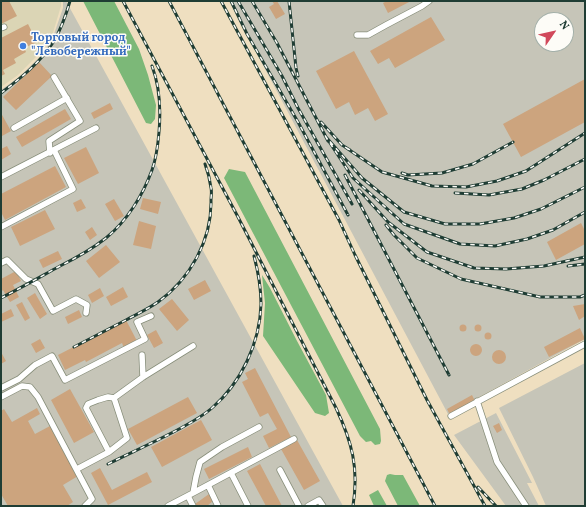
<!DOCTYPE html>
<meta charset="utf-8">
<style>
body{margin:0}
#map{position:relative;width:586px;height:507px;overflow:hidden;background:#efdfc0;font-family:Vollkorn,serif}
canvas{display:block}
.frame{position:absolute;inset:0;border:2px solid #1f3d34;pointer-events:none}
.north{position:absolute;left:534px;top:12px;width:40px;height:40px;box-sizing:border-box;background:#fdfcf7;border:1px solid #a4b0a9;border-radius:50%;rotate:56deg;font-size:11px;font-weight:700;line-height:16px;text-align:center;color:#1f3d34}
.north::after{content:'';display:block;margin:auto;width:14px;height:18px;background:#d1495b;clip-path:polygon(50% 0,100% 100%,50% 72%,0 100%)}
</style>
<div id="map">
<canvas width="586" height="507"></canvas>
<div class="frame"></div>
<div class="north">N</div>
</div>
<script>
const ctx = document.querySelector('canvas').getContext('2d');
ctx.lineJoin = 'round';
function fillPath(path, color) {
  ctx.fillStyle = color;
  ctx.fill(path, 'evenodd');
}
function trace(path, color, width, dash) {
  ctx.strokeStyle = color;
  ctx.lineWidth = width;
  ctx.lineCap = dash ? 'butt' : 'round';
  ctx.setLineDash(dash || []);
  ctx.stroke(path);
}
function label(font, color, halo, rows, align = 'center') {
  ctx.font = font + ' Vollkorn,serif';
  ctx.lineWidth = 3;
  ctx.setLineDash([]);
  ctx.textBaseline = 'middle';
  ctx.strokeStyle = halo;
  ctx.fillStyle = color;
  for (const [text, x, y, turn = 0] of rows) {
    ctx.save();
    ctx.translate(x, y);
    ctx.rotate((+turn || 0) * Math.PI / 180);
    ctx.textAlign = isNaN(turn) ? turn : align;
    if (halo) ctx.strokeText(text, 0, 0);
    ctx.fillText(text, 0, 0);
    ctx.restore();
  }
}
fillPath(new Path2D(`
 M1,1H61V6L52,36L38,55L18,75L1,87Z`), '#dbd5b5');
fillPath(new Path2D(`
 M63,1H66L343,506H1V90L19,77L39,58L53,37L63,8Z
 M229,1H585V339L448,414ZM542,20H566V44H542Z
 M585,363V506H546L533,477L499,408Z
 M496,413L532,483H527L539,506H506L454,435Z`), '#c6c5b8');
fillPath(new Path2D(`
 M83,1H114L139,49L148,75L156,105L155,119L151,124L146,123Z
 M229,169L245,172L380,429L381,441L380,444L375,445L371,441L366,442L360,436L224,178Z
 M262,275L270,288L297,341L326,395L329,413L325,416L315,413L263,336L265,303L263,285Z
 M390,474L395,475H403L420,506H398L385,481L387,475Z
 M378,490L387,506H374L369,495Z`), '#7cb878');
fillPath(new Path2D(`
 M1,1H9L17,16L1,24Z
 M272,1H277L285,14L276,19L269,7L274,4Z
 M387,1H411L388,13L383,3Z
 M431,17L445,40L395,68L389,58L378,64L370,51Z
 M28,24L37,42L24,48L26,52L14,59L16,63L3,70L5,74L1,76V38Z
 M354,51L388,114L375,121L368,108L355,115L349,102L336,109L316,71Z
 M39,62L52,76L16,110L3,97Z
 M585,79V122L521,157L503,124Z
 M110,103L113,109L94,119L91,113Z
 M65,109L71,119L22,147L16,137Z
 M1,113L11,131L2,136L1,133Z
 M7,146L11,154L1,160V149Z
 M86,147L99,173L78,184L64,158Z
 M55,166L66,187L5,220L1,212V194Z
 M143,198L161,202L158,214L140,209Z
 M81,199L86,208L77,212L73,203Z
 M114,199L124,216L115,221L105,204Z
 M45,210L55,229L20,246L11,227Z
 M139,221L156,226L151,249L133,245Z
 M581,223L585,231V244L556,260L547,242Z
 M92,227L97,235L90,240L85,232Z
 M106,245L120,262L99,278L86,261Z
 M58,251L62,259L43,268L39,260Z
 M16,271L21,281L13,285L19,297L10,302L3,290L2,291L1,289V279Z
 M205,280L211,291L194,300L188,289Z
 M123,287L128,297L111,306L106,297Z
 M100,288L104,296L92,303L88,295Z
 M35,293L47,314L40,319L27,298Z
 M172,299L189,320L177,331L159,309Z
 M22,302L30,318L25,321L16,305Z
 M585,304V316L579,320L573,306Z
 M11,309L14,316L1,322V314Z
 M79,310L82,317L68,324L65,317Z
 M126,320L137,341L124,348L122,343L86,362L85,360L65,370L58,355Z
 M459.5 328a3.5 3.5 0 1 1 7 0a3.5 3.5 0 1 1-7 0Z
 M474.5 328a3.5 3.5 0 1 1 7 0a3.5 3.5 0 1 1-7 0Z
 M580,328L585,339L549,357L544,347Z
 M156,330L163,343L154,348L147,335Z
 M484.5 336a3.5 3.5 0 1 1 7 0a3.5 3.5 0 1 1-7 0Z
 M40,339L45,348L36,353L31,344Z
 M470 350a6 6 0 1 1 12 0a6 6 0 1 1-12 0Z
 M492 357a7 7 0 1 1 14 0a7 7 0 1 1-14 0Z
 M1,352L6,361L1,364Z
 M255,368L291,437L269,448L263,436L277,429L268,413L260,417L242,382L248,379L245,373Z
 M70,389L94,432L74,443L51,400Z
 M472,395L475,401L450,415L447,409Z
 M188,397L197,413L137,445L128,429Z
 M37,408L40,414L28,421L35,434L50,426L78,476L63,485L73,502L67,506H8L1,494V411L4,409L12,422Z
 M201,420L212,440L162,467L151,447Z
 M499,423L502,430L497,433L493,426Z
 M297,440L320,481L304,490L281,449Z
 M248,447L252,457L209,479L204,469Z
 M260,464L282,506H266L247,471Z
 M100,468L112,490L147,472L152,482L108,505L91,473Z
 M209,494L213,501L207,506H196L195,504Z`), '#cca47e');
const minor = new Path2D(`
 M1,28L4,27
 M357,35H368L386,25L422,6L429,1
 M14,128L67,98
 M50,153L49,141L80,121L54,77
 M1,177L96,128
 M1,227L73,189L54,150
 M1,263L7,260L26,279L38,284L53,311L76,299L87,305L86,313
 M142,355L143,377
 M1,388L19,379L35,365L52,356L65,380L145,339L137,322L151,316
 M1,397L22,386L30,387L38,397L92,499L85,506
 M477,401L497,462L526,506
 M451,416L585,344
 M109,452L86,408L88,404L98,400L108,397L114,398L143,377L193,346
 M77,469L109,452L127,438L114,398
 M280,470L299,506
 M231,473L248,506
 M208,485L218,506
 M193,493L294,439
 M188,496L193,506
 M168,506L193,493L196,477L200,462L222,447L259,427
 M308,506L319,500L323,506`);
trace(minor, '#878e7a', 7);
trace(minor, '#fff', 5.5);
const rail = new Path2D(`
 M123,1L238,217L336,408C352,442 359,468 353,506
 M169,1L435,506
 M221,1L339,220L355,255L427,400L485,506
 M231,1L247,34L298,122L348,215
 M238,1L282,76L298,108L352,204
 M252,1L277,43L328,141
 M289,1L296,68L298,76
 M1,93C21,78 41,62 54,41C61,29 66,15 70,1
 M321,122L342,145L350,150
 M345,147L382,172L432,186L466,187L497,181L526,171L585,133
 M402,173L408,175L442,173L473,164L513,142
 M345,175L449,375
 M585,187L541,209L514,218L480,224H445L404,212L362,178L326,137L353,178L404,224L460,244L495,246L527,239L553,230L585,212
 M359,190L388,222L427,252L474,268L506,269L544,266L585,257
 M455,193L489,195L522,189L544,180L585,159
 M386,225L394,235L417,258L461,279L540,297H580L585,295
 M568,266L585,264
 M1,298C21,288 40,277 60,266C76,258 92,249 106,238C127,221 143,195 152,170C156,159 158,144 159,132C161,109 160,87 152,66
 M74,347C91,338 109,329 126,320C137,314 148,309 158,302C190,279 212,240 211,200C211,196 212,192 211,188C210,180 208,172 205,164
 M108,464C132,452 157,441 181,428C192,422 203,416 212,408C241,383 260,343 261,304C261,287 258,271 254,256
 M478,487L496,506`);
trace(rail, '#1f3d34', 3);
trace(rail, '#fdfcf7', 1.5, [4.5]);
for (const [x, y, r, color] of [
 [23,46,4,"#3f7fe0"]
]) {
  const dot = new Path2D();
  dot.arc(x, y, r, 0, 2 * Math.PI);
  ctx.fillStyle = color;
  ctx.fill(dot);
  trace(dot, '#fdfcf7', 1.5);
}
label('bold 12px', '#366cbe', '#fdfcf7', [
 ["Торговый город",31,39],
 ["\"Левобережный\"",31,53]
], 'left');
</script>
